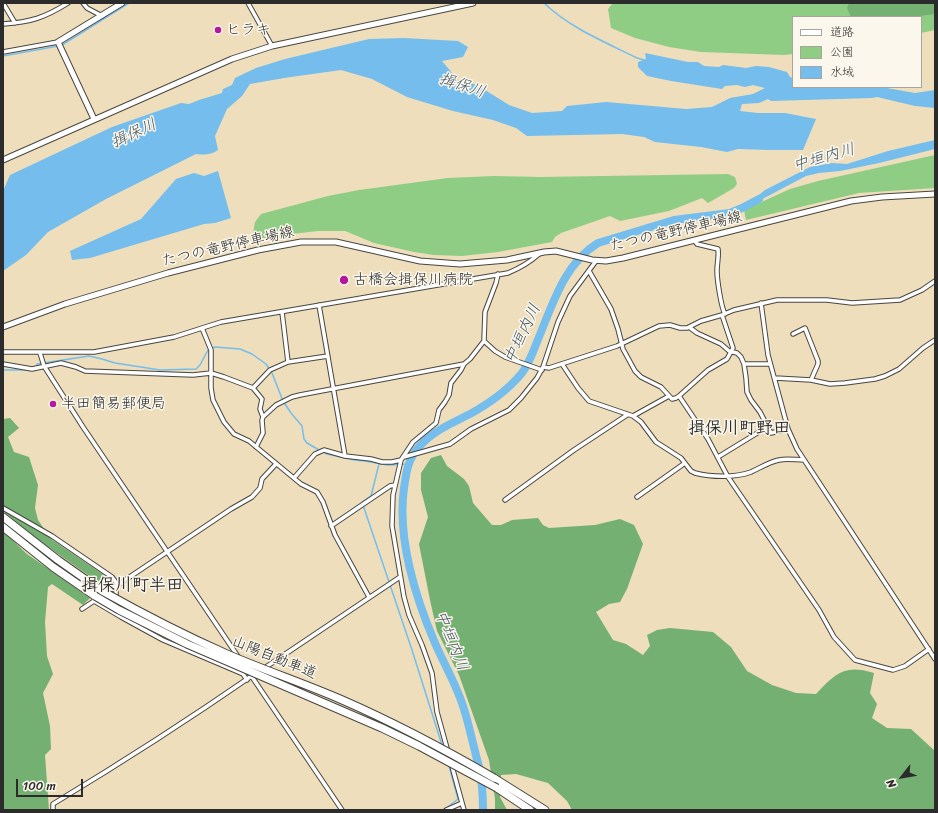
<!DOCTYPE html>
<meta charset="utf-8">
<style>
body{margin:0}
#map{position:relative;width:938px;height:813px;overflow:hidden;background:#eedebc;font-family:Sriracha,"Klee One",sans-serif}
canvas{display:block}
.frame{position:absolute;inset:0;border:4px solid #2b2b2b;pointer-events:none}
.legend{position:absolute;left:792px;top:16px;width:130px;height:72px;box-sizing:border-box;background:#fbf7ec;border:1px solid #a8a59f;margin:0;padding:5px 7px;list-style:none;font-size:12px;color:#2b2b2b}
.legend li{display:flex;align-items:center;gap:8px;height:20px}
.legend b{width:20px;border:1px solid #a8a59f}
.north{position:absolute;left:882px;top:757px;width:40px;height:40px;-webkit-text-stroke:3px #fbf7ec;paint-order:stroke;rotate:239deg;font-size:11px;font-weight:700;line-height:16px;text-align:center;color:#2b2b2b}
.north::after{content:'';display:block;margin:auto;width:14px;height:18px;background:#2b2b2b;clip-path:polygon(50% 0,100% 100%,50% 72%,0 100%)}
.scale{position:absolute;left:16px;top:779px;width:67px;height:18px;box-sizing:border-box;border:2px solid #2b2b2b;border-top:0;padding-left:5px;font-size:12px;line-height:14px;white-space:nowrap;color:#2b2b2b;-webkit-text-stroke:3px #fbf7ec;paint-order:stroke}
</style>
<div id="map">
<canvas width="938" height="813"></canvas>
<div class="frame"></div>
<ul class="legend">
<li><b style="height:5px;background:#fff"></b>道路</li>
<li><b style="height:11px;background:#8fcd84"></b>公園</li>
<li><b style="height:11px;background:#74bdec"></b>水域</li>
</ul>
<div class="north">N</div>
<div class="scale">100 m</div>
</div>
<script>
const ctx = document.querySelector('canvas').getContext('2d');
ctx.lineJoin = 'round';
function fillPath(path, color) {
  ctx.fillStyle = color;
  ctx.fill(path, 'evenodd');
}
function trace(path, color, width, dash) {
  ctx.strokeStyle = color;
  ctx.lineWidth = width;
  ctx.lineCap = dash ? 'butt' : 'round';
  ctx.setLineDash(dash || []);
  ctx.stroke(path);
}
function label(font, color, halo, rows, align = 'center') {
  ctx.font = font + ' Sriracha,"Klee One",sans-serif';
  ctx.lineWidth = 3;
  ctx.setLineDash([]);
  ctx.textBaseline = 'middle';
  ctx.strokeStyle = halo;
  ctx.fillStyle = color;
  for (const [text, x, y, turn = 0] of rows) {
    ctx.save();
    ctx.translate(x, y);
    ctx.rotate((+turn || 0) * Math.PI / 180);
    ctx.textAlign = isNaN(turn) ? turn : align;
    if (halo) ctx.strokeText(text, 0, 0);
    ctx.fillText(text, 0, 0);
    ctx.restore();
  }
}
fillPath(new Path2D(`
 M613,3H935V30L921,33V17H793V54L784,55L701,52L669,47L635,38L611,28L608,9Z
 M935,155V188L859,193L746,220L744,210L790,189L818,181Z
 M728,174L735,177L737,184L734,188L708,203L702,198L669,211L620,221L610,216L561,233L555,237L552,242L498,252L462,256L434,255L414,252L374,243L345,231H318L292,234L267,239L259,237L253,233L255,222L261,214L328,196L359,190L448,178L494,176L541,177Z`), '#8fcd84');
fillPath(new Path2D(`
 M849,3H935V14L913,17H851L847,8Z
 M10,418L19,428L8,437L14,452L29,457L38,485L35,508L38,520L51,539L104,575L108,581L105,587L37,539L3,511V419Z
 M441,455L447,466L464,479L469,486L473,503L492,525H501L512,520L538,518L543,525L549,528L595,525L620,519L634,525L643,544L627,589L620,602L609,604L596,612L613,640L626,644L643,655L650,646L647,635L657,630L670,628L713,632L731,647L747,671L772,685L796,693L816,694C836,673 844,664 874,673L870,693L877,704L872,718L887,728L911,729L935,751V810H572L567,801L548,783L516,774L501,775L500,797L507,810H495V799L489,760L459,675L437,631L430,600L419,544L428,517L421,490V473L431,458Z
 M3,531L27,554L90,598L83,605L52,584L48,587L45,622L47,656L53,674L43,693L50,726L51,749L45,755L49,810H3Z`), '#73b072');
fillPath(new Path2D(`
 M404,38L458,41L468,47L463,57L442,61L458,80L477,85L509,105L532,113L562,111L567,106L606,102L686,109L712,107L730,98L753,94L765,88L753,85L745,87L737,85L725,86L722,89L671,81L647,76L638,67V62L646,59L645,53L688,62H698L704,66L719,67L723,65L746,68L756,66L769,67L787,72L790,77L793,78V87H881L915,93L935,90V108L915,106L877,97L872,98L771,101L768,99L759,103L742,104L740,111L758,113H785L816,119L803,150H769L738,149L727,152L701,147L655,142L644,137L622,134L527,136L516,128L493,120L453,111L407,97L372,79L341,70L284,78L250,84L242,96L227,109L215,136L218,150C211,155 204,155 196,154L106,199L48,232L26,255L3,271V191L10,175L112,127L181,103L189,104L199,100L222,93L223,89L232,85L235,78L256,68L285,59L369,39Z
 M935,140V149L879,163L840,171L819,173L806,176L751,205L750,202L765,190L810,167L832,163L847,164L888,151Z
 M218,171L231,218L215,223L204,224L90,258L72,260L70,251L141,219L176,179L194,173L204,176Z`), '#74bdec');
trace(new Path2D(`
 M544,3C570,28 605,42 637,58L644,60
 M62,45L129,3
 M3,56L58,46
 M36,368L37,364L89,356L102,359L115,363L160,370L196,369L200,365L208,350L215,347L240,349L252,354L266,364L272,373L283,401L291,413L302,426L304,439L307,443L319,450L327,454L354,460L365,461L388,465L408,464
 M3,370H29
 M379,464L371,496L362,502L412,650L442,745
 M444,810L458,799L449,766`), '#74bdec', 1.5);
trace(new Path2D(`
 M483,810C483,796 482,781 479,767C478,762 476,757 475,751C471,736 468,721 463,706C456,684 444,664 435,643C415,597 397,537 404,488C406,475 407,464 414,453C429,432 449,425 470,414C490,403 508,390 522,373C530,362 534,349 539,337C553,303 565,263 598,243L674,220L730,213L742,208L759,199`), '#74bdec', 8);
const street = new Path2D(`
 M3,3L15,23
 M83,3L87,8L102,16
 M248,3L272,46
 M3,24C31,22 44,18 68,3
 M3,52L58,42
 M694,240L697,244L718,249C719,257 717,263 717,271C717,279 721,307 725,314
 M589,271L611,309L618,329L623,349L635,371L641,377L661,387L672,399L676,398L679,396L708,439L728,477L819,610L834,637L855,660L893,670L905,666L929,649
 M761,303L768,355L788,429L797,449L935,659
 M319,305L345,456
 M689,327L697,333L721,344L729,351L737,353L741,357L744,364L746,378L747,392L751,400L760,412L771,433L788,429
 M202,328L211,350V388L213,400L224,422L234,434L249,441L301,484L317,492L323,502L335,535L369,597
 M793,334L805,328L818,361V364L811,380
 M484,341L495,351L505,357L542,370
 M3,352H94L174,337L221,322L508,273C520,268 529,263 539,254
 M40,353L44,366L83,427L239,658
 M288,362L328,356
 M3,364L32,369L61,363L76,367L85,371L193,375L211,373L224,377L253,388L270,370L288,362L282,312
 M464,364L461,370L451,383L449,395L445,402L439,410L436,423L413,442L401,460L393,495L392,526L404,597L409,615L422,645L432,673L437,712L464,810
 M562,364L578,388L589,401L633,416L641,422L656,442L681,458L691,471L695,473C711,477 735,478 751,472C760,468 769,462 779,460C787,458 796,460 804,460
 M744,364H770
 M543,367L549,368L617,346L659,326L670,325L680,328H687L701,321L722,315L734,310L777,300H827L852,303L900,300L922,290L935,281
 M775,378L811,380L830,384L845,383L875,379L885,376L899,369L923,348L935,340
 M253,388L262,399L260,409L263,417
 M679,396L708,370L727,359L733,348L722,315
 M633,416L669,396
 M256,447L263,433L262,420L263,417L276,405L292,397L300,395L464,364L470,359L484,341L485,312L496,283L498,274
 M404,457L450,444L471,429L509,410L521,398L537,378L543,367L558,322L570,296L596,261
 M718,457L767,427
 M294,478L315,454L324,450L345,456L371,459L382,462H392L401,460
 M637,497L685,463
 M505,500L574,450L627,415
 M3,508L52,536L112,577L118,585
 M331,526L390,486L395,485
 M116,586V609
 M94,601L121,617L163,640L243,674L247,680
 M82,609L231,509L252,497L260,488L262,479L276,464
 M263,669L400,577
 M248,671L342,810
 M53,810V804C121,763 188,720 253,675
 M446,810L462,803`);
const secondary = new Path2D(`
 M94,119L58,42L122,3
 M3,160L232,59L272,46L473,3
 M3,327L65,304L168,273L258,250L301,242H336L420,261L460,264L507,260L544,252L556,251L592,260L606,261L623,258L851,201L882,197L935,194`);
const highway = new Path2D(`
 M3,517L58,560L102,591
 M3,527L53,567L95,596
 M494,778L545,810
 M497,788L530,810`);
trace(street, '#484641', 5.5);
trace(secondary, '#484641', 7);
trace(highway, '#484641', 9);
trace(street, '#fff', 3.5);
trace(secondary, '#fff', 5);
trace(highway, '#fff', 7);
const highwayBridge = new Path2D(`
 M102,591C143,614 184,635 227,654C264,670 303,683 340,699C393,722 444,749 494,778
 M95,596L119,610L187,644L382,728L419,746L497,788`);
trace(highwayBridge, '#484641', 9, []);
trace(highwayBridge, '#fff', 7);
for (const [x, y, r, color] of [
 [218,30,4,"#b5179e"],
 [344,280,5,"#b5179e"],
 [53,404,4,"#b5179e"]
]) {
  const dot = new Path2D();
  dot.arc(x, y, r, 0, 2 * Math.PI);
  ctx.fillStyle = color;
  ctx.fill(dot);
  trace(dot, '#fbf7ec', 1.5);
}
label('15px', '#2b2b2b', '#fbf7ec', [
 ["ヒラキ",226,30],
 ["古橋会揖保川病院",353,280],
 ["半田簡易郵便局",61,404]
], 'left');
label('15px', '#2b2b2b', '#fbf7ec', [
 ["たつの竜野停車場線",676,232,-13],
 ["たつの竜野停車場線",228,247,-13],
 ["山陽自動車道",274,658,22]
]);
label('italic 16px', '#415765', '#fbf7ec', [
 ["揖保川",462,86,18],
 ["揖保川",134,134,-25],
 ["中垣内川",824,158,-16],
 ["中垣内川",523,334,-65],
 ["中垣内川",451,641,68]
]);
label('bold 17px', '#2b2b2b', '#fbf7ec', [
 ["揖保川町野田",739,429],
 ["揖保川町半田",132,586]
]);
</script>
